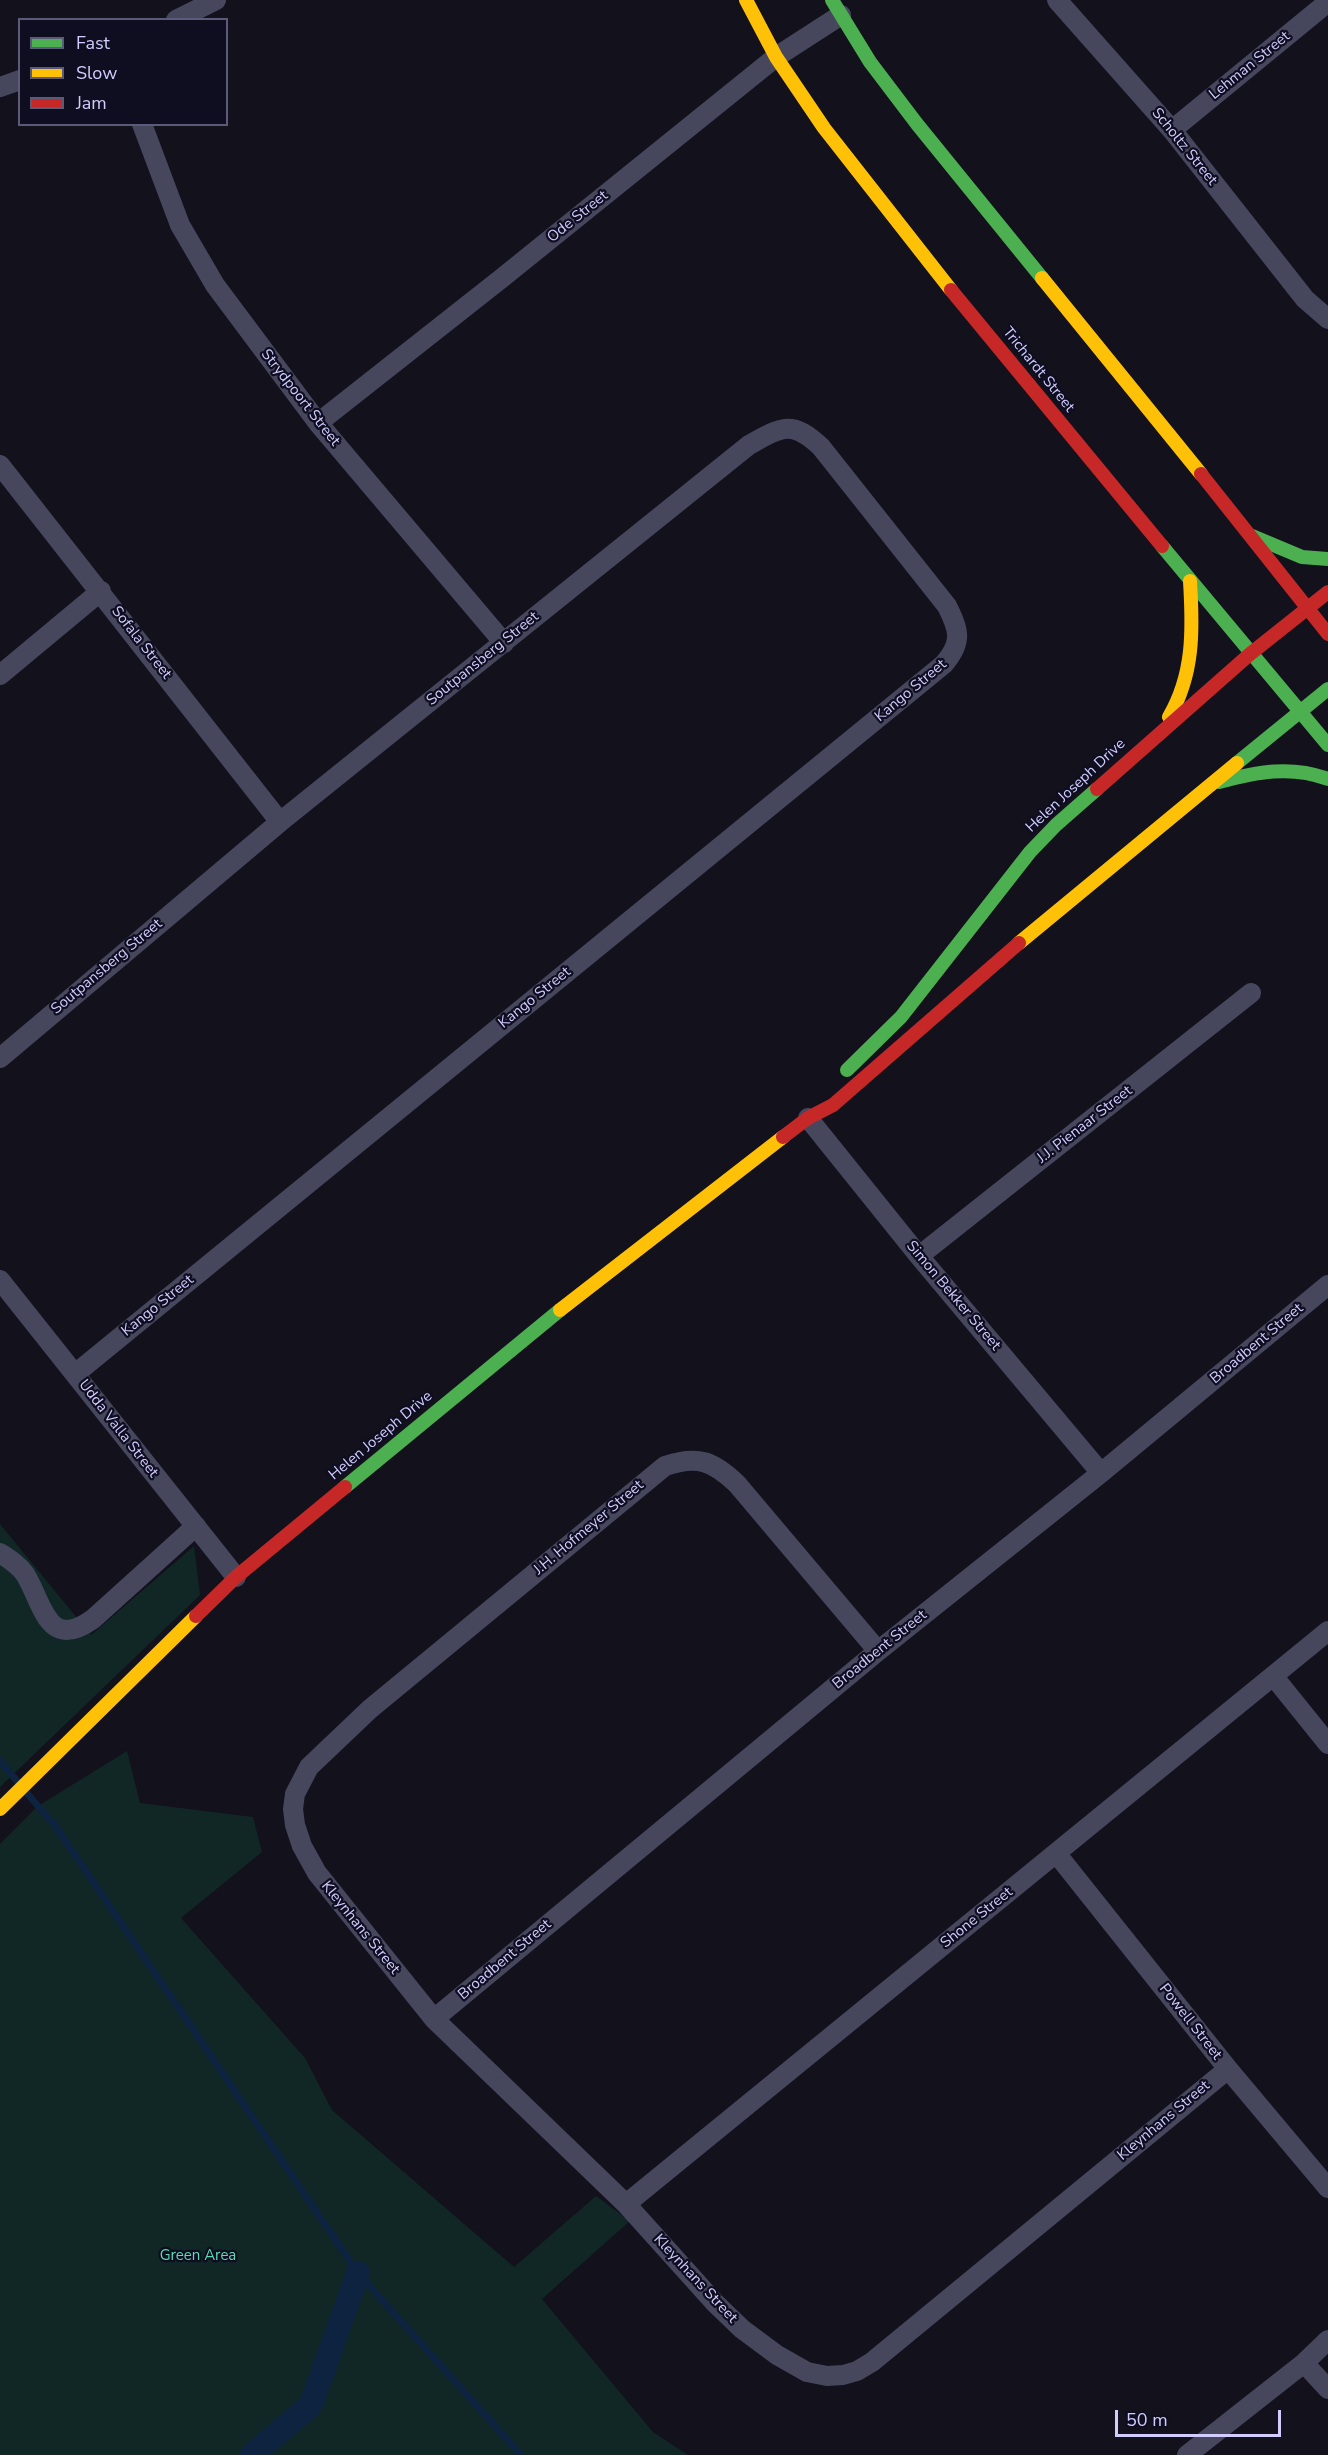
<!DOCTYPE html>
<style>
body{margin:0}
#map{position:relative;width:1328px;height:2455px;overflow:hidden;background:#12111c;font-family:"Nunito Sans",sans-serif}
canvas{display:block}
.legend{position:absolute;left:18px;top:18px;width:210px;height:108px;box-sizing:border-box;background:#0f0d20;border:2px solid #5c5a79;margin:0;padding:8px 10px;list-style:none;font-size:18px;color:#d0cdfe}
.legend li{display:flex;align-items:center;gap:12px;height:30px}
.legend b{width:30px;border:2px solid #5c5a79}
.scale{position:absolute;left:1115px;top:2410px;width:166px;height:27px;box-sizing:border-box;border:3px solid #d0cdfe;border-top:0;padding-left:8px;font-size:18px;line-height:21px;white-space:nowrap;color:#d0cdfe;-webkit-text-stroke:4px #0f0d20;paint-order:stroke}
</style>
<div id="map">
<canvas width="1328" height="2455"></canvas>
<ul class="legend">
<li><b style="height:8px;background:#4caf50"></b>Fast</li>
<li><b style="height:8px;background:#ffc107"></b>Slow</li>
<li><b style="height:8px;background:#c62828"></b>Jam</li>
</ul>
<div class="scale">50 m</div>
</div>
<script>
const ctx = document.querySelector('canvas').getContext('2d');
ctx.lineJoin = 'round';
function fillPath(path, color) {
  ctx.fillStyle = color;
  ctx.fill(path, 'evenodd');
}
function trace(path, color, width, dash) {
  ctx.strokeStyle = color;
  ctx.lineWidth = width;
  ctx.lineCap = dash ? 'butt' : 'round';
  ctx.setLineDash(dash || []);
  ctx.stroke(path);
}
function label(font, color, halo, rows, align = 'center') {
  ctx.font = font + ' "Nunito Sans",sans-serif';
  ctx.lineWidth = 4.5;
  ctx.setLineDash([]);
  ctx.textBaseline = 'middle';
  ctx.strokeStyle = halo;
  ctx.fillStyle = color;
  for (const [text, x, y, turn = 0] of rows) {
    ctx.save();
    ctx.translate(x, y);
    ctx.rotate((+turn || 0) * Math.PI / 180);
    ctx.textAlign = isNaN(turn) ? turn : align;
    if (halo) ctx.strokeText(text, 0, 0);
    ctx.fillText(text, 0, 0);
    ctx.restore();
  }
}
fillPath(new Path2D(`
 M0,1524L91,1635L194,1546L200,1595L0,1787Z
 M127,1751L140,1803L253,1817L262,1852L181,1918L305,2058L332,2110L514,2267L596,2196L630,2221L542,2299L653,2432L688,2455H0V1844L38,1806Z`), '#102726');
trace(new Path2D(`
 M0,1761L17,1781
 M26,1792L56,1827L358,2273L521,2455`), '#0d2340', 7);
trace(new Path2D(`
 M252,2455L311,2405L358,2273`), '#0d2340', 24);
trace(new Path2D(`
 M1057,0L1172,130L1305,299L1328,319
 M176,20L216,0
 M0,87L20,80
 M142,124L180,225L215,285L318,423L504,643
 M1172,130L1328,2
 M318,423L502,278L776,57L841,15
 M0,465L280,822
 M0,675L101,591
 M0,1058L280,822L749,445C781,427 792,419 821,447L947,606C959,630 963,642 944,664L75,1374
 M808,1118L919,1256L1101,1473
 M919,1256L1251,993
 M0,1280L236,1577
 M0,1553C9,1559 19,1565 25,1574C43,1603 47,1652 93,1619L196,1526
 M878,1651L737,1484C713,1461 698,1455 665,1466L370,1709L309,1767L295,1794L293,1809L295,1825L302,1846L317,1873L434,2019L626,2204L715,2303L742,2329L777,2355L807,2372L827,2376L843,2375L857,2371L872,2362L1228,2069
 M1274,1677L1328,1744
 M1056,1853L1228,2069L1328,2188
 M434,2019L878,1651L1101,1473L1328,1285
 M626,2204L1328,1631
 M1304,2363L1328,2389
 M1187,2455L1304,2363L1328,2340`), '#46475d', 20);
trace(new Path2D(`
 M832,0L870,62L917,124L1042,278
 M1252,536L1302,557L1328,559
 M1162,546L1328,745
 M1237,763L1328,689
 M1219,782C1256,772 1291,765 1328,779
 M847,1070L901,1017L1030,852L1056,825L1097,789
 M345,1487L560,1310`), '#4caf50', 14);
trace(new Path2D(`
 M746,0L776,57L824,128L951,290
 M1042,278L1201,474
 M1169,717C1194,674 1193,630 1190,581
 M1019,943L1237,763
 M560,1310L783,1137
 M0,1809L196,1616`), '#ffc107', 14);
trace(new Path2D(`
 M951,290L1162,546
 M1201,474L1328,634
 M1097,789L1250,654L1328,592
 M783,1137L808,1118L833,1105L1019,943
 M196,1616L236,1577L345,1487`), '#c62828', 14);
label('15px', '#d0cdfe', '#0f0d20', [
 ["Lehman Street",1250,66,-39],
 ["Scholtz Street",1184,147,51],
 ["Ode Street",578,217,-39],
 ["Trichardt Street",1038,370,51],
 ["Strydpoort Street",300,398,52],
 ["Sofala Street",141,643,52],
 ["Soutpansberg Street",483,659,-39],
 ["Kango Street",911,691,-40],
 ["Helen Joseph Drive",1076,786,-43],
 ["Soutpansberg Street",107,967,-40],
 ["Kango Street",535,998,-39],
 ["J.J. Pienaar Street",1085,1125,-38],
 ["Simon Bekker Street",953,1296,50],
 ["Kango Street",158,1306,-39],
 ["Broadbent Street",1257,1344,-40],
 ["Udda Valla Street",118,1429,52],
 ["Helen Joseph Drive",381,1436,-40],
 ["J.H. Hofmeyer Street",589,1528,-40],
 ["Broadbent Street",880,1650,-39],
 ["Shone Street",977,1918,-39],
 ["Kleynhans Street",360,1928,51],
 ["Broadbent Street",505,1960,-40],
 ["Powell Street",1190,2022,52],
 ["Kleynhans Street",1164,2121,-40],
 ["Kleynhans Street",695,2279,47]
]);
label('15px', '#5bdcb4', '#0f0d20', [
 ["Green Area",198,2256]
]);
</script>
